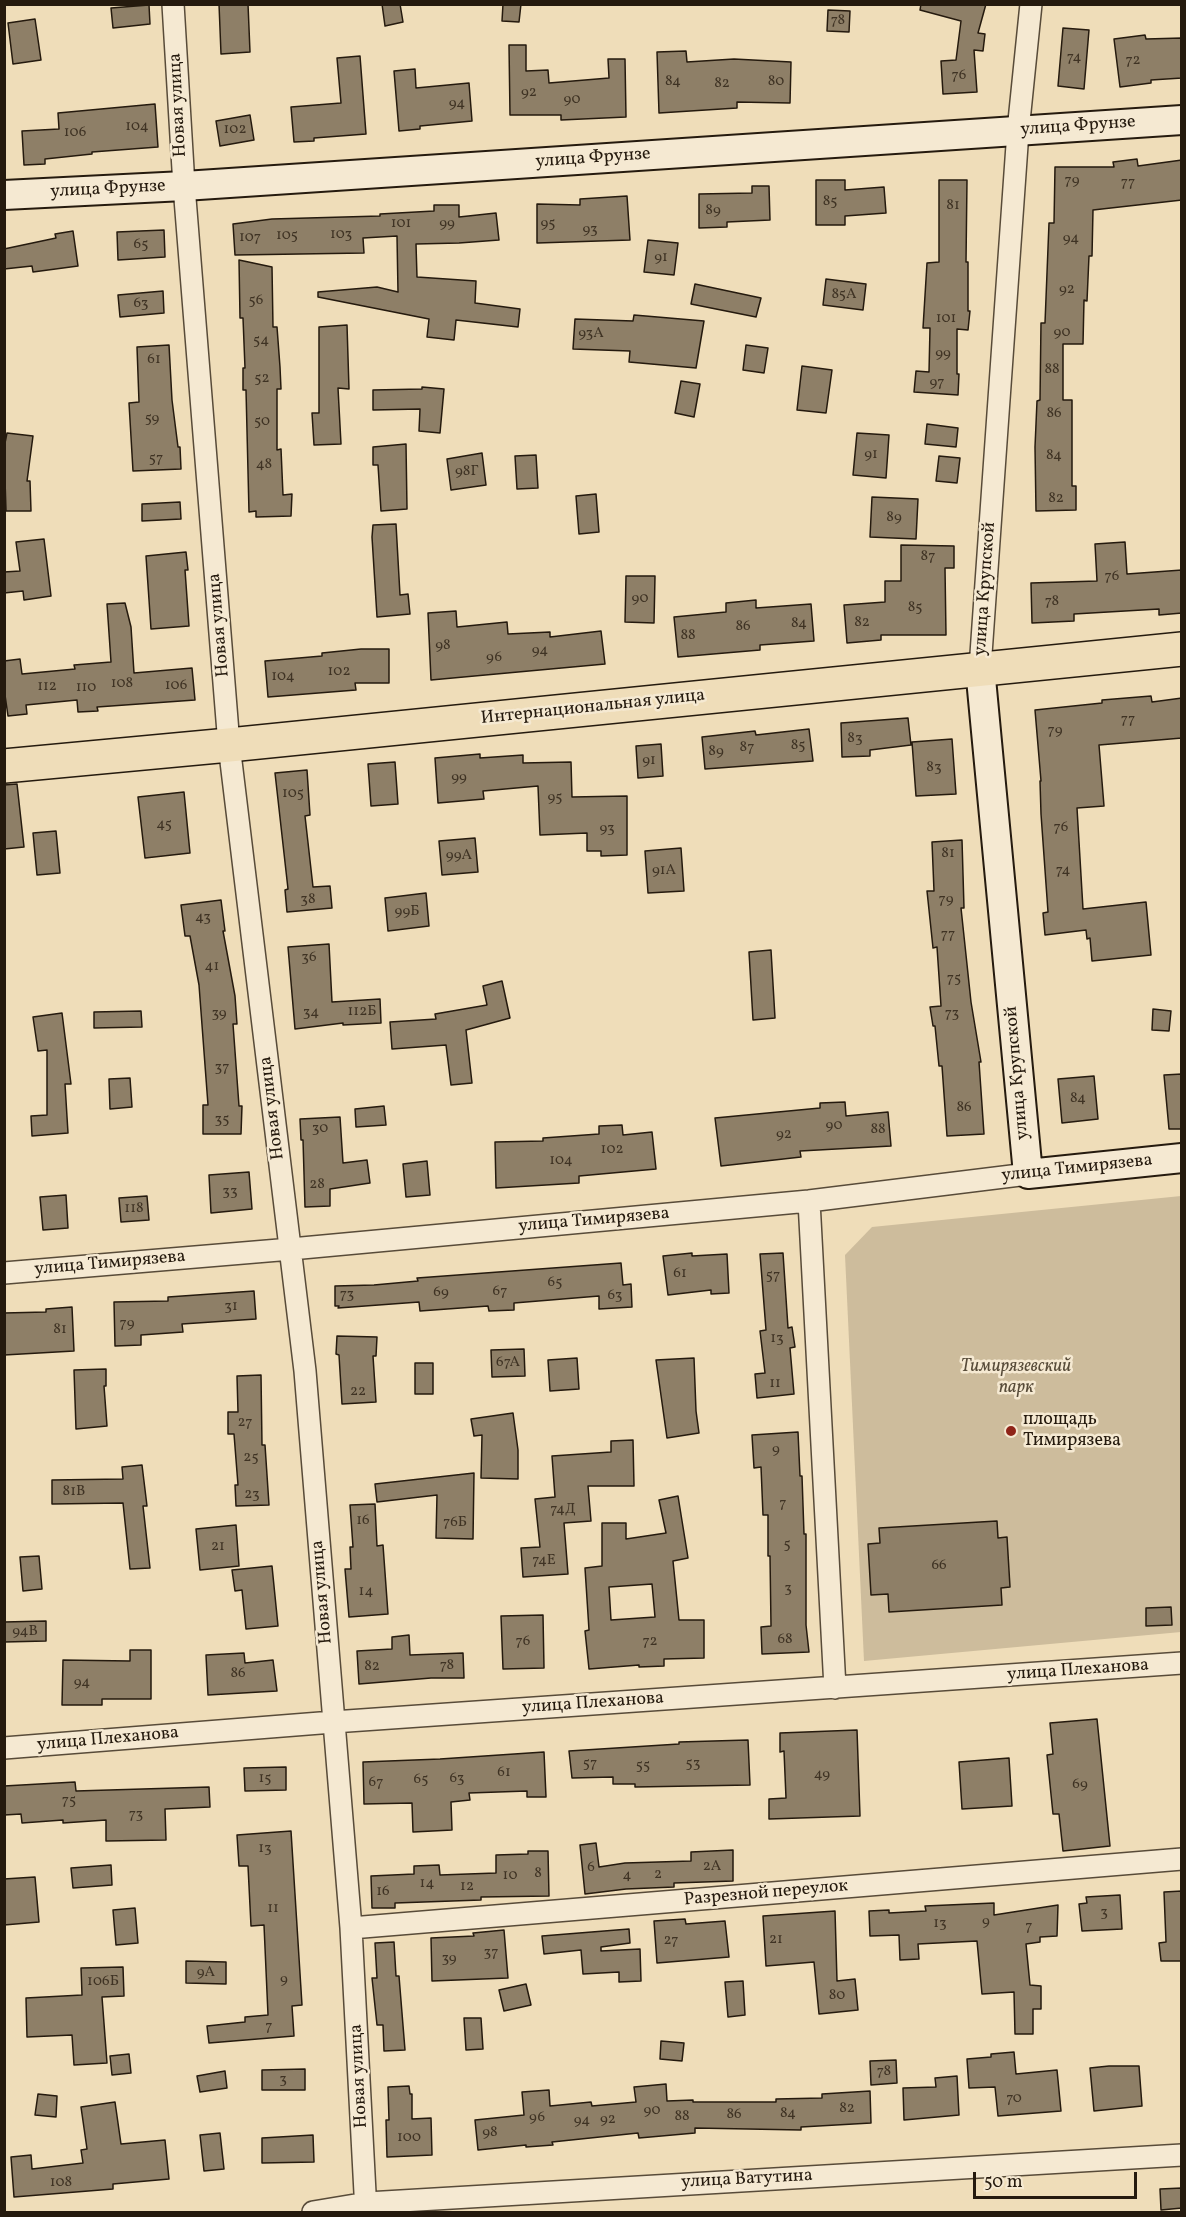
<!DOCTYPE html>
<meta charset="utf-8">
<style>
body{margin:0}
#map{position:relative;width:1186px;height:2217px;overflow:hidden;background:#efddb9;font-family:Vollkorn,serif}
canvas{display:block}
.frame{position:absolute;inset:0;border:6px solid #251a0e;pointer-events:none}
.scale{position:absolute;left:973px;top:2172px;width:164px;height:27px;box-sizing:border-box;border:3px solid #251a0e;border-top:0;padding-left:8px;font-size:18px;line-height:21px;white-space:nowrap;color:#251a0e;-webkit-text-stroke:4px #f5e9d2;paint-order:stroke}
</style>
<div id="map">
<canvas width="1186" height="2217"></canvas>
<div class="frame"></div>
<div class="scale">50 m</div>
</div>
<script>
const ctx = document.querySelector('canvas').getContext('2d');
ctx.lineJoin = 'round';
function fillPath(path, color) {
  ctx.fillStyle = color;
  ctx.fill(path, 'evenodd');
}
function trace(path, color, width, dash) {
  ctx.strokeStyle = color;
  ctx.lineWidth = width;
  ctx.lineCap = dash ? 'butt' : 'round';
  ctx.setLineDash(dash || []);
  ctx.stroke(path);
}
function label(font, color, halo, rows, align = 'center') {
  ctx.font = font + ' Vollkorn,serif';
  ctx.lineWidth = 5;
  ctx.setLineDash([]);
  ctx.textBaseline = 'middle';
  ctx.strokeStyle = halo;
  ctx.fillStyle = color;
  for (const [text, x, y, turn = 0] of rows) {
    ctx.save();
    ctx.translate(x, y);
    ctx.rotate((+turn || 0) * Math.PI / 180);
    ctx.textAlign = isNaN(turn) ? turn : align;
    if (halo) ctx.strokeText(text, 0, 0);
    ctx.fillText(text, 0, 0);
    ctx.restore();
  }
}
fillPath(new Path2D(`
 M1181,1196V1632L864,1661L845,1255L872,1227Z`), '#cdbc9c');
const building = new Path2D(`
 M219,4H248L250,52L221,54Z
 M382,4H400L403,22L385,26Z
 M503,4H521L519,22L502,21Z
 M921,4H986L978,33L985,34L983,51L974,50L977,92L943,94L941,61L956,60L961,21L920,10Z
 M149,5L150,24L113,28L111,8Z
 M828,10L850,11L849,32L827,31Z
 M35,19L41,60L13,64L8,23Z
 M1063,28L1089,30L1084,89L1058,86Z
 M1145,35L1146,39L1182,38V78L1151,80V83L1120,87L1114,39Z
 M509,45H526V71L548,70L549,83L609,78L608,59H625L626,117L561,120V115H510Z
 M686,51L687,62L734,59L791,62L790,103L737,102V108L659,113L657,52Z
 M360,56L366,134L314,138V141L294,142L291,107L341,103L337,58Z
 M415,69L416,88L469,83L472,121L420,126V129L399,131L394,71Z
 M155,104L158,147L92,152V154L45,159V164L24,165L22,131L59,129L58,113Z
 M250,115L254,140L220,146L216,121Z
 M1137,159L1138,166L1182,160V200L1093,210L1092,256H1089L1087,301L1084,300L1083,344H1063V400H1072V486H1076V510L1036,511L1035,447L1037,401L1040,400L1041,323H1045L1049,223H1054L1055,167H1114L1113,162Z
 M816,180H845V190L884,187L886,213L845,216V225H816Z
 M939,180H967L966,262H968V311H970L968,330L957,329V374H959L958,395L914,392L916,371L929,372L930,328H923L927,263L939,262Z
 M752,186H769L770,220L727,222V227L699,228V194L752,193Z
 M627,196L630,240L537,243V204L580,205V199Z
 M434,205H459V217L496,213L499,240L459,243L416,244L417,277L476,281L475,303L520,309L518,327L456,320L454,340L427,337L429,319L318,297V292L377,287L398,292L397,236L363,238L364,253L235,255L233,224L272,219L380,216V214L434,211Z
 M164,230L165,257L118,260L117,232Z
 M73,231L78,266L33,272L32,266L4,269V249L56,238L55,234Z
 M648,240L678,243L674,275L644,272Z
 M239,260L272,267L273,327H277L280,367L281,389H277V450L281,449L283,495L292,494L291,516L256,517V511L249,512L246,390H243V368H245L243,318H240Z
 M826,279L866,284L863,310L823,305Z
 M695,284L761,298L756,317L691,304Z
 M163,291L164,313L120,317L118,295Z
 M634,315L704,321L696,368L629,362L630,351L573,349L575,319L633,321Z
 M347,325L349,389L338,388L341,444L314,445L312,413H319V327Z
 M169,345L172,400L178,447H180L181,469L133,471L129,403L139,402L137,347Z
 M746,345L768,348L764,373L743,370Z
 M802,366L832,370L826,413L797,410Z
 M681,381L700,384L694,417L675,413Z
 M422,387L444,389L440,433L419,431L420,409L373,410V390L422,389Z
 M927,424L958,428L956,447L925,444Z
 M7,433L33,436L27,481H30L31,511H6L4,448Z
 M857,433L889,435L886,478L853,475Z
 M406,444L407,509L381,511L378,465H373V447Z
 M482,453L486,485L451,490L447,459Z
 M536,455L538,488L517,489L515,456Z
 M939,456L960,458L957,483L936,481Z
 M596,494L599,532L579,534L576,496Z
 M872,497L918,499L916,539L870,537Z
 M180,502L181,519L142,521V504Z
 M396,524L400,595L408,594L410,614L377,617L372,537L373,525Z
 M44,539L51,596L24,600L23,591L4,593V572L20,571L16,542Z
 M1125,542L1127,574L1182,570V613L1159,615V609L1074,614V621L1032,623L1031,583L1097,581L1095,544Z
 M901,545L954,546V568H945L946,635H881V640L847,643L844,605L885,602V581H901Z
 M186,552L188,570H185L189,626L151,629L146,556Z
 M626,576H655L654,623L625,622Z
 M756,600V608L811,604L814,641L760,645V650L678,657L674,617L726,612V603Z
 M125,603L131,627L134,673L192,668L195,700L97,707L98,711L78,712L77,700L26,705L27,714L8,716L4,688V661L20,659L22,674L75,669L74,665L111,662L107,604Z
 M456,611L457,627L507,622L508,634L550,632V637L601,631L605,664L431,680L428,613Z
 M361,649H389V683H355L356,690L268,697L265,661L322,656V653Z
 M1151,696L1152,702L1182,698V738L1099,745L1104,806L1077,808L1083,909L1146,902L1151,955L1092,961L1090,938L1087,939L1086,930L1045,935L1043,913L1048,912L1041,814L1040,781H1041L1035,710L1102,703V700Z
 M908,718L911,745L870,750V756L842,757L841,723Z
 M809,729L813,761L705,769L702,737L755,731L756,735Z
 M952,739L956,794L916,796L912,742Z
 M661,744L663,776L638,778L636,746Z
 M480,754V758L523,755V763L571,762L572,797L627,796V855L601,856V851H587V833L540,835L538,786L483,791L484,799L438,803L435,758Z
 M395,762L398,804L371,806L368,764Z
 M307,770L310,815L305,816L313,887L330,886L332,908L287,912L285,890L288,889L275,773Z
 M17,784L24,847L4,849V785Z
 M184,792L190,853L145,858L138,797Z
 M56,831L60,873L37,875L33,833Z
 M475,838L478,872L442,875L439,841Z
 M962,840L964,908H961L971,1002L981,1062H979L984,1134L947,1136L942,1066H939L935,1026H933L930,1007L941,1006L937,947L933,948L927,891H934L932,842Z
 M681,848L684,891L648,893L645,851Z
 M426,893L429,926L388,931L385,898Z
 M221,900L225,931H223L235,996L237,1024H233L239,1106H242L241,1134H203V1105H208L199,985L190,936H185L181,905Z
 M329,944L332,1002L380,999L381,1023L343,1025V1023L295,1029L288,947Z
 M771,950L775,1018L753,1020L749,952Z
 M502,981L510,1018L466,1030L472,1083L451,1085L446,1045L392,1049L390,1022L436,1019L435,1014L487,1005L483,986Z
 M1153,1009L1171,1011L1169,1031L1152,1030Z
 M141,1011L142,1027L94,1028V1012Z
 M62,1013L71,1084H65L68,1133L32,1136L31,1116L47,1115V1050L38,1051L33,1017Z
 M1182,1074V1129H1169L1164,1075Z
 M1094,1076L1098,1119L1062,1123L1058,1079Z
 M130,1078L132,1107L110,1109L109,1079Z
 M845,1102L846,1116L888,1112L891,1146L800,1151L801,1157L721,1166L715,1118L820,1108V1103Z
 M384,1106L386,1125L356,1127L355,1109Z
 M340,1117L343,1163L367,1160L370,1183L330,1189V1206L305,1207L303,1140H301L300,1119Z
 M622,1125L623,1135L652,1132L656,1169L579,1176V1183L496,1188L495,1142L543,1141V1138L599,1134V1126Z
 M427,1161L430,1195L406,1197L403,1164Z
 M249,1172L252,1209L211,1213L209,1175Z
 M66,1195L68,1228L43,1230L40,1197Z
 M147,1196L149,1220L121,1222L119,1198Z
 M692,1253V1256L727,1254L729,1293L711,1294V1290L668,1295L663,1256Z
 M783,1253L788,1328L792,1327L795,1347L790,1348L794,1394L757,1398L755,1374L765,1373L760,1331L766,1330L760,1254Z
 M621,1263L623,1285L631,1284L632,1307L599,1309V1296L514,1303V1310L489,1311L488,1306L420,1311L419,1302L338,1308L339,1306H335V1286L374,1285L418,1281L417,1278Z
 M254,1291L256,1319L182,1324L183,1332L141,1335V1345L115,1346L114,1302L168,1301V1297Z
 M72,1307L74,1351L4,1355V1313L46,1312V1309Z
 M337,1336L377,1337L376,1356H373L376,1402L342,1404L339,1355L336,1354Z
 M524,1349L525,1376L492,1377L491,1350Z
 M577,1358L579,1389L550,1391L548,1360Z
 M694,1358L696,1411L699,1433L667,1438L656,1360Z
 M415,1363H433V1394H415Z
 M106,1369V1386H104L107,1426L76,1429L74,1370Z
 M261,1375L262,1445H265L269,1505L236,1506L235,1485H238L234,1434H228V1412H238L237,1376Z
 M513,1413L518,1450V1479L481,1478L482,1435L474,1436L471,1419Z
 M798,1432L800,1476H802L804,1534H806V1625L809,1652L762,1654L761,1627L771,1626L770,1556H768V1515H763L761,1467L754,1468L752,1435Z
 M633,1440L634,1486H588L591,1521L564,1523L568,1574L523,1577L521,1548L540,1547L535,1499L555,1497L552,1456L611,1452V1441Z
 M142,1465L147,1506H143L150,1568L130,1569L123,1503L52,1504V1480L123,1479L122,1467Z
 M474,1473L473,1539L436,1538L437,1495L377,1502L375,1484Z
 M678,1496L688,1558L673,1561L679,1620H704V1658L664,1659V1666L639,1667V1665L589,1669L585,1631L589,1630L585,1568L602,1566V1523H626V1539L666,1533L659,1500ZM652,1584L655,1617L611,1620L609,1587Z
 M375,1504L377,1546L383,1545L388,1614L349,1617L345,1569H351L350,1547H353L350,1505Z
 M997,1521L998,1538L1007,1537L1010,1587L1001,1588L1002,1605L889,1612L888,1594L871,1595L868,1544L880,1543L879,1528Z
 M236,1525L239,1566L200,1570L196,1529Z
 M39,1556L42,1589L23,1591L20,1557Z
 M272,1566L278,1626L246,1629L242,1590L235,1591L232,1570Z
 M1171,1607L1172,1625L1146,1626V1608Z
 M543,1615L544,1668L503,1669L501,1616Z
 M46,1621V1641L4,1642V1622Z
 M409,1635L410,1655L463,1653L464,1678H431L359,1684L357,1651L392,1649V1637Z
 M130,1650H151V1699H102V1705H62L63,1660L130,1661Z
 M244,1653L245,1663L273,1660L277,1691L208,1695L206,1655Z
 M1097,1719L1110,1846L1063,1851L1059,1814H1053L1047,1755L1053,1754L1050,1723Z
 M857,1730L860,1816L769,1819V1799L786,1798L784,1751L780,1752V1733Z
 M748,1740L750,1785L635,1787V1784H613V1777L572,1778L569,1751L679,1744V1742Z
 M544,1752L546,1797H527V1791L469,1793L470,1800L451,1802L452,1830L413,1832L412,1803L364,1804L363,1762L440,1759Z
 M1009,1758L1012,1806L962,1809L959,1762Z
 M286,1767V1790L245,1791L244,1768Z
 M75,1782L76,1791L209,1787L210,1807L165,1809L166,1840L106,1841V1820L63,1823V1820L22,1823L21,1814L4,1815V1786Z
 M291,1831L302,2005L292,2006L294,2036L209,2043L207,2026L245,2022V2017L268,2015L264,1925L251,1926L248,1866H239L237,1835Z
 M596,1843L599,1867L625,1863L691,1861V1852L733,1850V1881L674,1883V1887L626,1889L585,1894L580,1845Z
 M528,1851H548L549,1896L481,1897V1900L395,1903V1908H372L371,1876L414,1874V1866L439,1865L440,1875L496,1873V1855L528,1854Z
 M111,1865L112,1885L73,1888L71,1868Z
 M35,1877L39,1922L4,1925V1879Z
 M1182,1891V1961H1161L1159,1943L1166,1942L1164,1892Z
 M1120,1895L1122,1929L1082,1931L1079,1904L1087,1903L1086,1897Z
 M994,1903V1915L1058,1905L1057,1936L1040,1937V1942L1026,1944L1030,1985L1041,1986V2009H1033V2034H1015L1014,1992L982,1994L977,1941L918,1944L919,1959L900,1960L899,1935L870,1936L869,1911L889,1910V1913L926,1911L925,1906Z
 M135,1908L138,1943L116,1945L113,1910Z
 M835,1911L837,1981L855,1979L858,2010L819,2014L814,1962L766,1966L763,1916Z
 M685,1919L686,1924L725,1921L729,1957L657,1963L654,1921Z
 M629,1929L630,1943L601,1947V1951L640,1949L641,1981L619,1982V1972L583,1974L581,1950L544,1954L542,1936Z
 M504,1930L508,1978L432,1981L431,1938L474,1936L473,1933Z
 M394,1942L396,1976H399L405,2050L384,2051L383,2025H377L372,1978H377L375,1943Z
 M186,1961L226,1962V1984L186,1983Z
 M123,1967L124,1996L102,1997L107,2063L74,2065L72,2035L27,2037L26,1998L82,1995L81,1968Z
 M743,1981L745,2015L728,2017L725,1982Z
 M526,1984L531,2005L504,2011L499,1990Z
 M464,2018H481L483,2049L466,2050Z
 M661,2041L684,2043L682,2061L660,2059Z
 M1014,2052L1016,2074L1057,2070L1061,2111L998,2116L995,2087L969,2088L967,2059L991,2057V2054Z
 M129,2054L131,2073L112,2075L110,2056Z
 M896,2060L897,2083L871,2085L870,2061Z
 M1109,2066H1139L1142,2106L1094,2111L1090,2068Z
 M305,2069V2090H262V2070Z
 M225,2071L227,2088L200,2092L197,2076Z
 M957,2076L959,2115L904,2120L903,2088L936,2087L935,2078Z
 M666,2084L667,2101L693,2100V2102H776V2099L822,2098V2094L870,2091L871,2123L801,2127V2130L695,2128V2133L639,2138L638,2133L552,2142L553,2145L526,2147V2145L478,2150L475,2120L524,2115L522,2092L549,2090L550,2106L591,2102L592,2106L636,2102L634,2087Z
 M409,2086L410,2094H412V2119L431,2118L432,2155L387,2157L386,2120H389L388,2087Z
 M38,2094L57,2096L56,2117L35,2115Z
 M115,2102L121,2144L165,2140L169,2179L113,2184V2189L14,2197L11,2157L31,2155L32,2169L83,2163L81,2150L87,2149L81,2107Z
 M220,2133L224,2169L204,2171L200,2135Z
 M313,2135L314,2162L262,2163V2138Z
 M1182,2188V2208L1161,2210L1160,2189Z`);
fillPath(building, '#8e7f67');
trace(building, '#251a0e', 1.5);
const street = new Path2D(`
 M173,4L184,186L229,745L305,1371L351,1928L366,2212
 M980,668L1018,131L1031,4
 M809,1201L835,1688
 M4,1273L291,1249L809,1201L1028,1174
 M4,1748L333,1722L1182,1663
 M351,1928L1182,1859
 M313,2212L367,2203L1182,2155`);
const secondary = new Path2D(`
 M4,195L184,186L1182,120
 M980,668L1028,1174L1182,1158`);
const primary = new Path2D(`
 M4,766L229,745L1182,649`);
trace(street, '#584b39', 24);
trace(secondary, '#251a0e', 32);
trace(primary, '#251a0e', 36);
trace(street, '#f5e9d2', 21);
trace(secondary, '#f5e9d2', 28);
trace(primary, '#efddb9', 33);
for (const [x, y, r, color] of [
 [1011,1431,6,"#8f2418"]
]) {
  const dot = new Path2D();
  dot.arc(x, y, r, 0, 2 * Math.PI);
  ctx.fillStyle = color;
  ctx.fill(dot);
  trace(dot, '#f5e9d2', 2);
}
label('15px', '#3f3324', null, [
 ["78",838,21],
 ["74",1074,58],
 ["72",1133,61],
 ["76",959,76],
 ["84",673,82],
 ["80",776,82],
 ["82",722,84],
 ["92",529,93],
 ["90",572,100],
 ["94",457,104],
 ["104",137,127],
 ["102",235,130],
 ["106",75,133],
 ["79",1072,181],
 ["77",1128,183],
 ["85",830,202],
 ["81",953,206],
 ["89",713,211],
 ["101",401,224],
 ["99",447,224],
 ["95",548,224],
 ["93",590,230],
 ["103",341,235],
 ["105",287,236],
 ["107",250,238],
 ["94",1071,239],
 ["65",141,245],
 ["91",661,258],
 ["92",1067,290],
 ["85А",844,295],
 ["56",256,301],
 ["63",141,304],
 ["101",946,319],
 ["90",1062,333],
 ["93А",591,334],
 ["54",261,341],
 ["99",943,354],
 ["61",154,360],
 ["88",1052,370],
 ["52",262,379],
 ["97",937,383],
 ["86",1054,414],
 ["59",152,419],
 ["50",262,422],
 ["91",871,455],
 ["84",1054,456],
 ["57",156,459],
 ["48",264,465],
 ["98Г",467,472],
 ["82",1056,499],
 ["89",894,518],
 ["87",928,557],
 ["76",1112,577],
 ["90",640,599],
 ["78",1052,602],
 ["85",915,608],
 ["82",862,623],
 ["84",799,624],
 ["86",743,627],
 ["88",688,636],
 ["98",443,646],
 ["94",540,651],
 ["96",494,658],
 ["102",339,672],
 ["104",283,677],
 ["108",122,684],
 ["106",176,686],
 ["112",47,687],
 ["110",86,688],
 ["77",1128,720],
 ["79",1055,731],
 ["83",855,739],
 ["85",798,746],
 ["87",747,748],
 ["89",716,752],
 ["91",649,761],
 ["83",934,768],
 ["99",459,778],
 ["105",293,794],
 ["95",555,798],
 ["45",164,825],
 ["76",1061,828],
 ["93",607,829],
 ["81",948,854],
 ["99А",459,856],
 ["91А",664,871],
 ["74",1063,871],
 ["38",308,900],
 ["79",946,900],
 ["99Б",407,912],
 ["43",203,918],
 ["77",948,935],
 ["36",309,958],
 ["41",212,967],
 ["75",954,979],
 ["112Б",362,1012],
 ["34",311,1013],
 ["39",219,1014],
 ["73",952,1014],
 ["37",222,1068],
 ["84",1078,1099],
 ["86",964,1108],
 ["35",222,1120],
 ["90",834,1126],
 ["30",320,1129],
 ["88",878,1130],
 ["92",784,1135],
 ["102",612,1150],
 ["104",561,1161],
 ["28",317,1185],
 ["33",230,1192],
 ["118",134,1209],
 ["61",680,1274],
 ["57",773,1276],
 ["65",555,1283],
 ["67",500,1292],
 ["69",441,1293],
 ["73",347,1295],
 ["63",615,1296],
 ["31",231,1307],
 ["79",127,1324],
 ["81",60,1330],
 ["13",777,1339],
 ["67А",508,1363],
 ["11",775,1384],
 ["22",358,1392],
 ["27",245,1423],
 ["9",776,1450],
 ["25",251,1458],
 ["81В",74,1492],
 ["23",252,1495],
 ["7",783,1504],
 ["74Д",563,1510],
 ["16",363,1521],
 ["76Б",455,1523],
 ["5",787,1545],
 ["21",218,1547],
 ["74Е",544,1561],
 ["66",939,1566],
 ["3",788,1589],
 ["14",366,1592],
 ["94В",25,1632],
 ["68",785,1640],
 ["76",523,1642],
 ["72",650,1642],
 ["78",447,1666],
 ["82",372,1667],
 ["86",238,1674],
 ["94",82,1683],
 ["57",590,1764],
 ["53",693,1764],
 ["55",643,1766],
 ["61",504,1773],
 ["49",822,1775],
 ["15",265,1779],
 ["63",457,1779],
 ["65",421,1780],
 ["67",376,1783],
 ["69",1080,1785],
 ["75",69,1801],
 ["73",136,1815],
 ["13",265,1849],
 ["2А",712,1867],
 ["6",591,1868],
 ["8",538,1874],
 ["2",658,1875],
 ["10",510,1876],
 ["4",627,1876],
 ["14",427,1884],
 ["12",467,1887],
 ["16",383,1892],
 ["11",273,1909],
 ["3",1104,1913],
 ["9",986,1922],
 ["13",940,1924],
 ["7",1029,1927],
 ["21",776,1940],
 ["27",671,1941],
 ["37",491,1953],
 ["39",449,1959],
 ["9А",206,1973],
 ["9",284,1980],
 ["106Б",103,1982],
 ["80",837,1996],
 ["7",269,2027],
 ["78",884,2072],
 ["3",283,2080],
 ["70",1014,2099],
 ["82",847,2109],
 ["90",652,2111],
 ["84",788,2114],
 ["86",734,2115],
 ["88",682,2117],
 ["96",537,2118],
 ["92",608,2120],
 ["94",582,2121],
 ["98",490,2133],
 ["100",409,2138],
 ["108",61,2183]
]);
label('18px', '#251a0e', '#f5e9d2', [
 ["Новая улица",179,105,-93],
 ["улица Фрунзе",1078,127,-4],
 ["улица Фрунзе",593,159,-4],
 ["улица Фрунзе",108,190,-3],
 ["улица Крупской",986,589,-86],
 ["Новая улица",220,625,-95],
 ["Интернациональная улица",593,708,-6],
 ["улица Крупской",1018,1073,-95],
 ["Новая улица",273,1108,-97],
 ["улица Тимирязева",1077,1169,-6],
 ["улица Тимирязева",594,1221,-5],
 ["улица Тимирязева",110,1264,-5],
 ["Новая улица",323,1592,-95],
 ["улица Плеханова",1078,1671,-4],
 ["улица Плеханова",593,1704,-4],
 ["улица Плеханова",108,1740,-5],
 ["Разрезной переулок",766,1894,-5],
 ["Новая улица",360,2076,-93],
 ["улица Ватутина",747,2180,-3]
]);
label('italic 18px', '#574b39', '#f5e9d2', [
 ["Тимирязевский",1016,1368],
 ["парк",1016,1389]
]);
label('18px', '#251a0e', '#f5e9d2', [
 ["площадь",1023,1421],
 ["Тимирязева",1023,1442]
], 'left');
</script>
